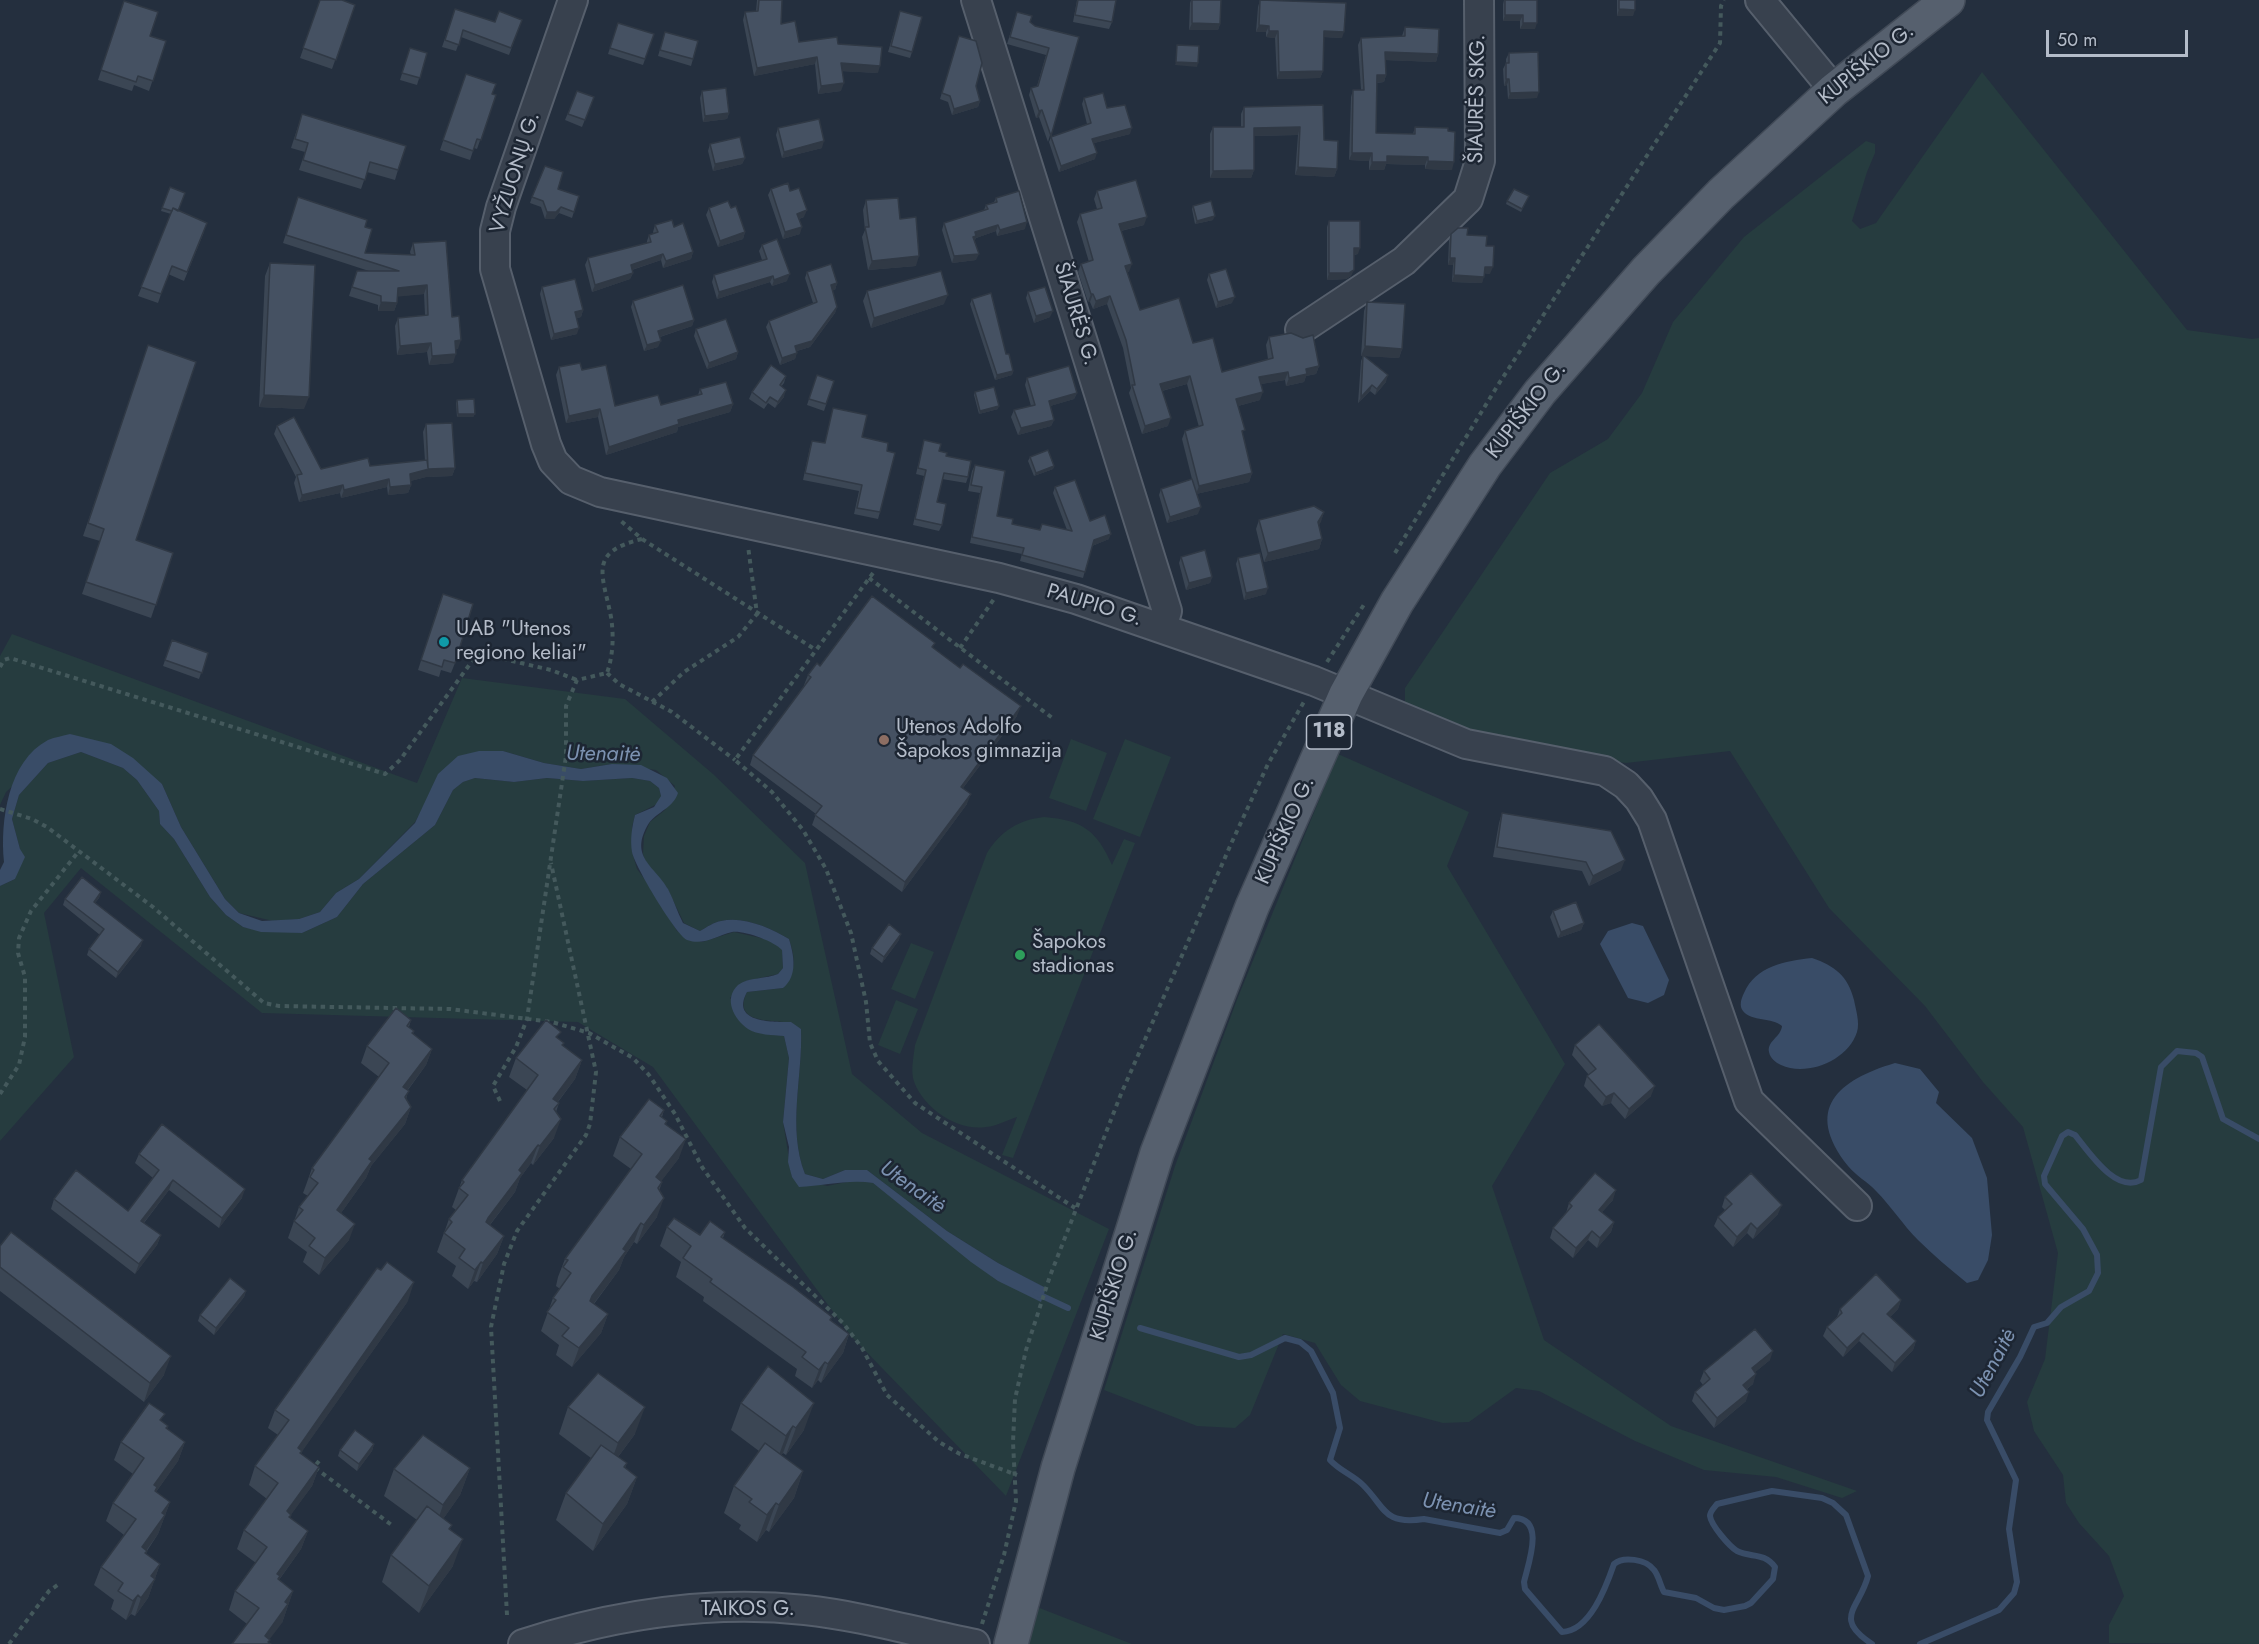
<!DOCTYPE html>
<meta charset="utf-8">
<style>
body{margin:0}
#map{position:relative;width:2259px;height:1644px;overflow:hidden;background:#242f3e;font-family:Jost,sans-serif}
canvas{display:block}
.scale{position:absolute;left:2046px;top:30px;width:142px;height:27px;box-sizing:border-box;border:3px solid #b4bcc9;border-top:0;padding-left:8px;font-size:18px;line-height:21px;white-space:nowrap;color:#b4bcc9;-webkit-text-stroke:4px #1d2633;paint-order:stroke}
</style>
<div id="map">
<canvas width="2259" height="1644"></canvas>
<div class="scale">50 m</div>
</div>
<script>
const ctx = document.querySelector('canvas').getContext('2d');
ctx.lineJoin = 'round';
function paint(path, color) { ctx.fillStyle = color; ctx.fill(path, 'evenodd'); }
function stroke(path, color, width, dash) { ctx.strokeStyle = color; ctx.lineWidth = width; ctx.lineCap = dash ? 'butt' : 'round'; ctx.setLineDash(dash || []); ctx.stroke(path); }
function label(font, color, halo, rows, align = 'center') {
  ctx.font = font + ' Jost,sans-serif'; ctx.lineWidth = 5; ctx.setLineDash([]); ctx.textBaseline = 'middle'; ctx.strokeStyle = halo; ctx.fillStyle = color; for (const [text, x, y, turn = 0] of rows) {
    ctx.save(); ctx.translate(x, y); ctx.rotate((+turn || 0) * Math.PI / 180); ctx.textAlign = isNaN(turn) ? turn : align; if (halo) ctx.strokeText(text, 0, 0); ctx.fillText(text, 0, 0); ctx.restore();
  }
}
paint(new Path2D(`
 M1982,72L2187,330L2252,339L2259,338V1644L2109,1643V1625L2124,1596L2109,1556L2079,1523L2066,1503L2063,1475L2034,1431L2027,1402L2045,1359L2058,1253L2023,1127L1983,1082L1925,1006L1829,908L1730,751L1626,763L1476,741L1405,702V688L1550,473L1608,439L1642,393L1673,322L1744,237L1866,141L1875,144V153L1867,172L1852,221L1860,229L1876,223Z
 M12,634L417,783L462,678L625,699L713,774L805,863L852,1074L922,1133L1109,1229L1006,1496L851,1336L653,1067L578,1022L262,1013L81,868L44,913L74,1057L0,1141V886L15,879L20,849L12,819L19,795L48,763L81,752L123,768L137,780L159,811L160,824L174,839L210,897L226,915L243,927L302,933L337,917L363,884L435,825L453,790L463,782L475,778L514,782L547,778L583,781L632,778L650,781L659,788L661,796L659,803L635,815L632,827V852L637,869L654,892L677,931L702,942L734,932L774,941L782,949L783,968L778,974L746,981L730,998L760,1033L784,1036L789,1058L783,1122L792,1177L827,1186L856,1180L873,1183L998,1281L1045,1288L998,1263L947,1231L867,1170H845L823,1179L805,1174C787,1127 803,1077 801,1029C796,1027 788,1022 783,1022C765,1020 733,1021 747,992L783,988C796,971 796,959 789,939C770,928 744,916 721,921C714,922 707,927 700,931L684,923L667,888L647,866L643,854L644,836L650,822L665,810L675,786L656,770L612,764L581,769L544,763L503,751L428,799L415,822L359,879L336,893L320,912L299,919L273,921L239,913L225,899L181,827L162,784L70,734L6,792L0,805V656Z
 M1071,739L1107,753L1086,811L1049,798Z
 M1125,739L1171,757L1140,837L1093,819Z
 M1338,754L1469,812L1447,866L1565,1064L1492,1186L1544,1340L1671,1426L1857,1491L1842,1498L1776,1477L1704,1470L1635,1441L1539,1391L1516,1388L1469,1422L1443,1423L1360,1401L1341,1385L1315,1343L1283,1334L1250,1415L1235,1428L1197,1426L1104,1390L1175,1166L1238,997Z
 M1044,817C1083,820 1097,831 1112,865L1124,839L1135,843L1013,1158L1002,1155L1017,1117C1007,1120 997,1126 986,1127C957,1132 920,1106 913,1078C911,1067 914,1055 915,1045L987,853C1001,831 1018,820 1044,817Z
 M911,943L934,952L915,999L891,989Z
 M896,1000L918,1009L900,1054L878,1045Z
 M1037,1607L1132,1644H1026Z`), '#263c3f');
paint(new Path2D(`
 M70,734L111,744L133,758L162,784L181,827L225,899L239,913L262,921L299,919L320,912L336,893L359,879L415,823L438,774L458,756L479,751H503L544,763L581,769L612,764L641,765L667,778L678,793C673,808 657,812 649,823C628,857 655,866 668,889C674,900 677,912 683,923L700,931C707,927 714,922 721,921C744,916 770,928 789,939C794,955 798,976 783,988L747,992C730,1023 773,1022 791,1022L801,1029C803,1077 787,1127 805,1174L823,1179L845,1170H867L947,1231L998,1263L1046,1288L1041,1302L998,1281L971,1262L873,1183C849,1179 824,1186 799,1187L792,1177L788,1162L789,1147L783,1122L789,1058L784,1036C773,1035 757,1035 748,1029C734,1019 723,999 738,985C748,977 767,979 778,974L783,968L782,950C774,941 743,930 732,932C716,936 704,946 687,940C676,935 634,865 632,852C630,839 632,827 635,815L654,807L661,796L659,788L650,781L632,778L583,781L547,778L514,782L475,778L463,782L453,790L435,825L363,884L337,917L302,933L261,932L243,927L226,915L210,897L174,839L160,824L159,811L137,780L123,768L81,752L48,763L19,795L12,819L20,849L25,857L15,879L0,886V870L4,862C0,821 8,761 48,740C55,737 63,736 70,734Z
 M1632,923L1643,926L1669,980L1664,995L1648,1003L1628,998L1600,944L1608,931Z
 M1812,958C1835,966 1848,976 1854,1000C1856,1010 1860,1023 1857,1032C1848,1061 1806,1077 1781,1065C1776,1063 1770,1058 1769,1052C1767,1041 1781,1037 1782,1026C1772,1017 1752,1022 1743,1011C1739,1006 1741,999 1744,993C1756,966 1785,961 1812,958Z
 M1895,1063L1920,1069L1939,1092L1936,1103L1972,1138L1987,1178L1992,1235L1988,1260L1978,1280L1967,1283C1950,1269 1933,1255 1918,1240C1903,1225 1891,1206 1876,1191C1868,1182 1856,1176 1848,1166C1803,1109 1838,1080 1895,1063Z`), '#394c67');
stroke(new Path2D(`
 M1036,1293L1068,1308
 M1140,1328L1239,1357L1251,1355L1285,1338L1300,1342L1311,1351L1333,1393L1340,1428L1330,1460C1340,1471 1353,1475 1363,1485C1386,1508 1383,1525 1424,1519L1500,1533L1507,1530L1514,1518C1546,1518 1528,1564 1524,1582L1525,1589L1562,1632C1590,1631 1606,1587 1614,1564C1623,1556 1646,1559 1654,1570C1659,1576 1660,1585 1664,1592L1696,1598L1714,1608L1724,1610L1745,1606L1751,1603L1773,1579L1775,1567C1764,1552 1751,1558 1737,1551C1729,1546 1711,1525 1710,1516C1710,1511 1715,1507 1717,1504L1772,1491L1822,1498L1833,1503L1846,1515L1868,1576C1860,1608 1832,1618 1872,1644
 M1920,1644L1999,1610L2014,1593L2017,1582L2009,1529L2016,1480L1987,1420L1988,1412L2020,1357L2034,1327L2047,1323L2061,1307L2089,1291L2098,1273L2097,1255L2083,1229L2045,1184L2044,1176L2062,1136L2068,1132L2075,1135C2089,1152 2116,1194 2141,1180L2161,1067L2177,1051L2196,1053L2202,1057L2223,1119L2259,1139`), '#394c67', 6);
const minor = new Path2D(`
 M573,0L501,207L495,231V269L546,444L553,461L571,480L600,492L999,578L1076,599L1314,681L1466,744L1605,771L1626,785L1639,799L1652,820L1749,1101L1857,1206
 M976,0L1167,611L1162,628
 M1760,0L1834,90
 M1300,330L1404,261L1468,199L1480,161L1479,0
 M523,1644C613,1615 710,1600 805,1610C862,1616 919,1633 975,1644`);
const major = new Path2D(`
 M1011,1644L1058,1468L1157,1153L1252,907L1346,694L1397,602L1485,465L1540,392L1646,271L1721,194L1834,90L1948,0`);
stroke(minor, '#565f6c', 32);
stroke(major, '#414a57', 36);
stroke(new Path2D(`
 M642,539L816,650
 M1395,553L1498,385L1720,43L1721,6L1724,0
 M873,573L735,760L772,792L803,830L826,869L851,933L866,1002L870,1043L878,1061L915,1103L1075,1208
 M869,578L1055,720
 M960,648L994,599
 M1327,662L1365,603
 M0,667L4,660L10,658L385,774L400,760L478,653L551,670L577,680
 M607,673L619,684L672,712L735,760
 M652,702L684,672L738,637L757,614L748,546
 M0,809L32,819L47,827L153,907L264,1003L279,1006L450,1009L552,1022L589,1033L633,1058L649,1075L675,1114L702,1167L745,1228L843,1323L862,1348L887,1395L939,1442L960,1454L1017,1475
 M0,1094L19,1065L25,1037V977L18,953L19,938L31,911L79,851
 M500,1101L493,1086L516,1047L527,1019L566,756V706L577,680L607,673C613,656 614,636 611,617C603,575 587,552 642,539L621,521
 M319,1461L314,1467L393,1526
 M507,1615L491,1327L504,1264L517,1231L586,1135L590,1124L596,1072L551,863
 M982,1624L1004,1555L1016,1501L1013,1442L1015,1399L1026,1350L1050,1276L1121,1094L1231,844L1268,764L1305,700
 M9,1644L49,1591L59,1584`), '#44595c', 4, [4.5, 4.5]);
stroke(minor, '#38414e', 28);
stroke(major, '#56606e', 33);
paint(new Path2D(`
 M320,0L355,5L332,69L300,58Z
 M757,0H782L781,24L799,42L838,44L878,73L842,71L841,91L818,94L815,64L754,76L743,20L745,12L756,11Z
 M1077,0H1116L1112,22L1109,29L1073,22Z
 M1191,0H1221L1220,24L1218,30H1189L1190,3Z
 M1260,0L1342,38L1324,37L1323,71L1320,78L1277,79L1275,38L1266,37V32H1256L1258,7Z
 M1504,0H1537L1535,29H1520V21H1503V4Z
 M1617,0H1635L1633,16H1617Z
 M124,1L150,36L166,41L149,91L134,85L132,91L98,80Z
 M455,9L495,22L522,20L509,55L461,37L456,51L442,47Z
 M900,11L912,52L910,58L888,52Z
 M1017,12L1035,26L1079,37L1048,142L1039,117L1036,118L1029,95L1031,88L1037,86L1046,55L1007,44Z
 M618,23L654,34L643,65L608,54Z
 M1405,27L1438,54L1436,62L1386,60V75L1384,82L1377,83L1376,133L1413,134L1415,127L1452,170L1425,169V165L1386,164L1384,170H1369V161L1349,160L1351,97L1353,90H1361L1358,45L1361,38L1402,36Z
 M665,32L693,59L691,66L658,56Z
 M957,42L976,86L980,101L978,107L952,115L948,102L940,99Z
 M410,48L427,53L417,85L400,80Z
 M1509,53L1537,98L1508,99L1507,85L1504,86L1503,69L1506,63V59Z
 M466,74L492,94L496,95L477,149L474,148L470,160L440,150Z
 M577,91L594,97L582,127L565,120Z
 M702,91L729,113L727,119L703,122L700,98Z
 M1084,98L1107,108L1130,134L1094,143L1095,159L1059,172L1049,142L1051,137L1087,124L1082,104Z
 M1323,105L1324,140L1337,169L1334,177L1295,175L1298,135L1254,136V170L1251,178H1210V134L1213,127H1241V114L1244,107Z
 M302,114L398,170L395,180L367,172L361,189L299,170L305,152L291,148Z
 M778,128L822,148L782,158L776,135Z
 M710,144L745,158L742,164L713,171L708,151Z
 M558,189L579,196L572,218L559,213L554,219H545L541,207L530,203L532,197Z
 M771,189L790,191L804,217L799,219L800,234L783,239L768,195Z
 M1097,191L1144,225L1121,231L1129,272H1127L1140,310L1193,343L1222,372L1268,359L1266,345L1269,337L1319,366L1316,374L1306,376L1304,382L1286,386L1285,380L1261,384L1260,400L1238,406L1243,436L1252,473L1249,482L1196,494L1198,514L1167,523L1159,495L1161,489L1194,487L1182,439L1185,431L1199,427L1187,384L1162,391L1168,426L1142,434L1129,393L1131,388L1123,348L1107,304L1093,309L1090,302H1088L1078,272L1081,264L1089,262L1077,222L1080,214L1097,209L1094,199Z
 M1529,196L1521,212L1506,204L1507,201Z
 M298,197L365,227V253L411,255L410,252L413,243L452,317L458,349H455L453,363L429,365L427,352L397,355L395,326L398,318L425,315L424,294L398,296L397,303L394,311H378V305L349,296L357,271H369L283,243Z
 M996,198L1025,229L997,236L996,231L976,238L974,241L976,260L952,263L942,230L944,223L984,210L986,205L994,202Z
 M866,200L900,219L916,266L868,270L862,237L865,230L863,210Z
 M1193,206L1213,220L1195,224L1192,209Z
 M162,208L178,211L204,232L184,281L168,274L158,303L138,296L171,214L161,211Z
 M709,208H731L745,232L743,239L718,247L706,215Z
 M1329,221L1358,254L1354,255L1351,276L1346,279L1327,280V227Z
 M655,225L674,227L693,252L691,259L663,268L661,260L632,270L633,273L630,279L592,292L585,265L588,258L647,243V241L649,235L654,234L653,232Z
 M1451,234L1467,235L1486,246L1490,274L1484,273L1482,283L1452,282L1453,265H1448L1449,240Z
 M762,245L787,281L772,286L770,282L717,299L712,282L714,275L762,260L759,251Z
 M270,263L304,409L259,407L265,276Z
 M807,272L837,283L835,290H832L837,307L835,313L810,347L797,351L795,359L780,365L766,327L769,321L813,303L805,278Z
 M1209,274L1232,303L1216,308L1207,280Z
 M542,287L583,310L581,317L577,318V334L551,340L540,294Z
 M867,291L944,304L871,328L863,301Z
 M1028,292L1050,317L1034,323L1026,298Z
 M972,299L1006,354L1013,371L1012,375L995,380L970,304Z
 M633,301L694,320L692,326L660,337L658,347L644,351L631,307Z
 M1367,302L1402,349L1399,358L1365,356L1386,382L1375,395L1370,391L1358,403L1361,361L1363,356H1361L1364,311Z
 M696,329L738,352L736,359L707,369L694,336Z
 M148,345L136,540L173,553L151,618L82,594L100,541L83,536Z
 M559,367L582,370L615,406L661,405L698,395L700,389L733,404L730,412L678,427L677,432L606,455L598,417L566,423L556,375Z
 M817,375L834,381L824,411L807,405Z
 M786,376L784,383L781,387L784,397L775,408L768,403L764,409L749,399L752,392Z
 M1027,378L1077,393L1074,399L1050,406L1054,420L1051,426L1018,435L1011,417L1014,410L1031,406L1025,385Z
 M975,392L998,409L979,414L974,395Z
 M457,400L475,414L473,417H457L456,403Z
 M833,408L862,437L887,451L880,512L878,519L854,514L859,491L803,480L810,447L812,441L825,443Z
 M426,424L455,468L452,476L426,477L410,481L411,485L408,493L388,495L387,487L341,498L340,493L299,502L294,483L296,477L274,434L277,426L321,469L370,466L425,461L423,432Z
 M924,440L946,456L968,477L966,483L942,479L937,502L942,525L939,531L913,525L924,476L916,474Z
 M1030,457L1054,466L1053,469L1034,476L1028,461Z
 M975,465L997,516L1012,524L1040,530L1042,524L1067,530L1053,493L1055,487L1109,539L1092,546L1083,578L1020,561L1022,554L970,543L980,493L968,491L972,471Z
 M1324,512L1319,525L1322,539L1319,549L1264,562L1256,529L1259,520Z
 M1181,557L1212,577L1210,583L1186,590L1179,563Z
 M1238,558L1266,594L1244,600L1236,564Z
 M439,604L455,663L451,673L441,670L439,677L418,670Z
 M172,640L208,653L199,679L163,666Z
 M933,648L1017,716L963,788L967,804L902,892L812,825L816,814L750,765L753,755L805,685H804L808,675L820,666Z
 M1502,813L1621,870L1589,886L1582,871L1493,857L1499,823Z
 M101,892L99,898L95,903L141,946L116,978L87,955L89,949L100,935L63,905L65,899Z
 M1553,911L1584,923L1581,930L1558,938L1550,917Z
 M899,940L882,963L870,954L872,948Z
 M411,1020L409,1027L414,1031L413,1034L432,1049L426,1065L408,1090L406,1100L411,1107L405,1124L371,1166L366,1178L341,1213L349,1240L319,1275L303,1262L307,1252L288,1238L299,1207L308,1196L303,1193L306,1185L312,1168L379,1077L361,1063L367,1046Z
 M558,1039L562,1046L582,1060L575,1079L558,1102L559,1103L556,1112L554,1138L533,1165L531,1163L520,1178L515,1192L490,1225L504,1236L497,1254L477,1282L474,1281L468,1289L452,1276L456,1266L437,1252L449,1219L456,1210L452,1207L455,1199L462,1180L527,1090L509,1077L516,1058Z
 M1575,1045L1651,1096L1625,1119L1611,1103L1602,1106L1584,1086L1587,1076L1589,1075L1572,1055Z
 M664,1110L662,1117L667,1121L666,1124L679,1158L661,1181L662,1182L659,1191L657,1217L637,1244L634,1242L624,1257L619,1270L594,1304L608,1314L601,1333L572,1367L556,1355L559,1345L541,1331L553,1298L560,1289L556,1286L558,1277L565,1259L631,1169L613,1156L620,1137Z
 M139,1154L242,1198L219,1228L169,1190L144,1223L161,1235L157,1245L135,1274L51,1209L54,1199L128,1211L153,1178L135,1163Z
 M1725,1197L1778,1214L1753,1239L1747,1233L1733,1247L1714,1226L1718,1217L1725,1210L1722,1207Z
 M1613,1200L1602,1212L1614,1222L1611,1232L1597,1248L1588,1240L1573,1258L1550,1238L1553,1228L1566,1213L1569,1203Z
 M667,1227L700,1235L725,1232L723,1238L849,1334L843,1353L821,1383L818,1380L812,1388L795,1376L797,1369L703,1301L704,1297L676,1277L681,1262L660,1246Z
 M0,1246L164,1375L144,1402L0,1291Z
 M246,1291L244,1297L214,1335L198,1321L200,1315Z
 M1901,1300L1898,1309L1890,1317L1916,1341L1913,1350L1892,1372L1859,1341L1843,1357L1823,1336L1827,1327L1837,1317L1840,1309Z
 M408,1301L302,1451L301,1454L319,1467L312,1486L291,1514L290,1518L308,1531L301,1549L279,1580L293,1591L282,1623L247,1624L229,1610L235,1591L256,1563L237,1549L244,1530L267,1499L249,1485L255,1466L278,1435L268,1428L275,1410Z
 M1770,1360L1755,1372L1753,1384L1747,1389L1746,1401L1714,1428L1692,1401L1695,1392L1703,1385L1700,1381L1704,1371Z
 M741,1403L804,1430L786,1455L783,1453L781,1455L803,1471L794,1498L769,1532L766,1530L757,1542L739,1529L741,1525L724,1513L734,1486L759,1451L731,1430Z
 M568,1407L635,1434L618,1457L627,1463L625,1468L637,1477L627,1504L593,1551L556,1520L566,1493L591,1458L559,1434Z
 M162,1421L168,1426L167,1429L185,1442L178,1461L156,1492L170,1502L158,1534L147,1551L146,1554L160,1564L148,1598L135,1616L131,1614L126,1620L111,1609L114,1600L94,1585L101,1567L124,1535L106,1521L113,1503L133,1474L114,1460L121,1442Z
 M374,1444L372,1451L357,1471L338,1456L340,1450Z
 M470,1468L460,1495L443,1519L451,1530L453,1566L419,1613L382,1582L391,1555L417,1520L384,1496L394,1469Z`), '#3b4654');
paint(new Path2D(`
 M1619,9L1635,10L1633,16H1617Z
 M1505,15H1523L1520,21H1503Z
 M1192,23L1220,24L1218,30H1189Z
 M1523,23H1537L1535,29H1520Z
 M1259,25L1269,26L1266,32H1256Z
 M1269,31H1278L1275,38L1266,37Z
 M1324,31L1344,32L1342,38L1322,37Z
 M1385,52L1438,54L1436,62L1382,60Z
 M817,57L815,64L754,76L757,68Z
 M1176,62L1198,63L1197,67L1175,65Z
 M841,63L880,66L878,73L838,71Z
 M1323,71L1320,78L1277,79L1279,72Z
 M1377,75H1386L1384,82L1374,83Z
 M1506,79H1509L1507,85L1504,86Z
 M844,83L841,91L818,94L821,86Z
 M1539,92L1537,98L1508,99L1510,93Z
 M980,101L978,107L952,115L954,109Z
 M1042,110L1039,117L1036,118L1039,111Z
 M729,113L727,119L703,122L705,116Z
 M1300,127L1298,135L1251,136L1254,128Z
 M1132,128L1130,134L1090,144L1092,139Z
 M824,141L822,148L782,158L784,152Z
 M1097,153L1095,159L1059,172L1061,166Z
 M1352,153H1372L1369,161L1349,160Z
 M1387,156L1428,157L1425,165L1386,164L1384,170H1369L1372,162Z
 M745,158L742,164L713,171L715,164Z
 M1428,161L1454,162L1452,170L1425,169Z
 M1298,167L1337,169L1334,177L1295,175Z
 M1254,170L1251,178H1210L1213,171Z
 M561,207L559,213L554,219H545L547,212Z
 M807,210L804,217L795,220L797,214Z
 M1215,216L1213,220L1195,224L1197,221Z
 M1147,217L1144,225L1116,232L1119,224Z
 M1027,222L1025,229L997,236L1000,230Z
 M998,225L996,231L976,238L974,243H971L975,232Z
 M802,227L800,234L783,239L785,232Z
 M745,232L743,239L718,247L720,241Z
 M1354,248H1360L1358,254L1351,255Z
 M693,252L691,259L663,268L666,261Z
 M663,254L661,260L628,271L631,265Z
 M979,254L976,260L952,263L954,256Z
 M919,256L916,266L868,270L872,261Z
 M1450,258H1455L1453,265H1448Z
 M1132,264L1129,272L1122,274L1125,266Z
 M1485,267H1493L1490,274L1482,273Z
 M1354,270L1351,276L1346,279L1327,280L1329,273Z
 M633,273L630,279L592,292L595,285Z
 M790,274L787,281L772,286L774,280Z
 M1454,275L1484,277L1482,283L1452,282Z
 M773,276L770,282L717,299L719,292Z
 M837,283L835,290L829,291L831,285Z
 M427,285L424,294L395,297L398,288Z
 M1091,294H1093L1090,302H1088Z
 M948,295L944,304L871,328L874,318Z
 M1110,296L1107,304L1093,309L1096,301Z
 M1235,297L1232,303L1216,308L1218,302Z
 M381,302L397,303L394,311H378Z
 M837,307L835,313L810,347L793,352L795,346Z
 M583,310L581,317L573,319L575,312Z
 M1053,311L1050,317L1034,323L1036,316Z
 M694,320L692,326L656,338L658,331Z
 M579,328L577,334L551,340L554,334Z
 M461,340L458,349L451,350L455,341Z
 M661,341L658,347L644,351L647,345Z
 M431,343L427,352L397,355L400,346Z
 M1365,346L1402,349L1399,358L1361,356Z
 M738,352L736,359L707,369L709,363Z
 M797,353L795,359L780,365L782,358Z
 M456,354L453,363L429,365L432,356Z
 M1319,366L1316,374L1306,376L1304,382L1286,386L1289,378L1306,369Z
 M1013,371L1012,375L995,380L997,375Z
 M1288,372L1285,380L1256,385L1259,377Z
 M1388,375L1386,382L1375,395L1377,389Z
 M1190,376L1187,384L1157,392L1160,384Z
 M1372,385L1370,391L1358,403L1361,397Z
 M786,390L784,397L775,408L778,402Z
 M1263,392L1260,400L1234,407L1236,399Z
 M1077,393L1074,399L1047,407L1049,401Z
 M264,395L309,397L304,409L259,407Z
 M733,404L730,412L678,427L677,432L606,455L609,447L678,420Z
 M999,406L998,409L979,414L980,411Z
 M600,409L598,417L566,423L569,416Z
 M458,414H475L473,417H457Z
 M1171,418L1168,426L1142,434L1145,426Z
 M1054,420L1051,426L1018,435L1021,428Z
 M1054,466L1053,469L1034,476L1036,473Z
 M455,468L452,476L426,477L407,482L410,474L429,469Z
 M1252,473L1249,482L1196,494L1199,486Z
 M389,479L387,487L341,498L344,490Z
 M343,485L340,493L299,502L302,495Z
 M411,485L408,493L388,495L390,487Z
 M1201,507L1198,514L1167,523L1170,517Z
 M1324,512L1321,522L1314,532L1318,522Z
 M1111,534L1109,539L1092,546L1094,540Z
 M1322,539L1319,549L1264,562L1268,553Z
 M1212,577L1210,583L1186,590L1189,583Z
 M1268,588L1266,594L1244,600L1246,593Z
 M1021,706L1017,716L957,796L961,787Z
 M971,794L967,804L902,892L905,882Z
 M1625,860L1621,870L1589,886L1593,876Z
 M101,892L99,898L91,908L94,902Z
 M1584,923L1581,930L1558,938L1561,932Z
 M901,934L899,940L882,963L884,957Z
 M143,940L141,946L116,978L118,972Z
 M432,1049L426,1065L397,1104L403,1087Z
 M582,1060L575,1079L546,1117L553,1099Z
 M1655,1086L1651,1096L1625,1119L1629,1109Z
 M1614,1093L1611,1103L1602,1106L1606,1097Z
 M411,1107L405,1124L371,1166L366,1178L331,1227L337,1210L369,1159Z
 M561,1119L554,1138L533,1165L540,1146Z
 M686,1139L679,1158L650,1196L656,1177Z
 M538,1145L531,1163L520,1178L515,1192L481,1236L488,1218L519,1170Z
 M173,1180L169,1190L138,1230L141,1221Z
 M245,1189L242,1198L219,1228L222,1218Z
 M1616,1190L1613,1200L1596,1219L1599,1210Z
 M664,1198L657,1217L637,1244L644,1225Z
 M1782,1205L1778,1214L1753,1239L1757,1229Z
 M1614,1222L1611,1232L1597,1248L1600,1238Z
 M641,1223L634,1242L624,1257L619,1270L585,1315L592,1296L623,1249Z
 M1751,1223L1747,1233L1733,1247L1737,1237Z
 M355,1224L349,1240L319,1275L325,1258Z
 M1592,1231L1588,1240L1573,1258L1576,1248Z
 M161,1235L157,1245L135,1274L139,1264Z
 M504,1236L497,1254L477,1282L483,1263Z
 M481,1262L474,1281L468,1289L475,1270Z
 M414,1282L408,1301L301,1453L302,1451L295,1470L298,1448Z
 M246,1291L244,1297L214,1335L216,1328Z
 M1901,1300L1898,1309L1884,1323L1887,1314Z
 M608,1314L601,1333L572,1367L579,1348Z
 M1863,1333L1859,1341L1843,1357L1847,1348Z
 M849,1334L843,1353L821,1383L828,1364Z
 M1916,1341L1913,1350L1892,1372L1895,1363Z
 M1773,1351L1770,1360L1748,1378L1752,1368Z
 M171,1356L164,1375L144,1402L150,1383Z
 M825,1362L818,1380L812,1388L819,1370Z
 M1756,1374L1753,1384L1740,1394L1743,1385Z
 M1749,1392L1746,1401L1714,1428L1717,1418Z
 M814,1403L804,1430L786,1455L796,1428Z
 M645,1407L635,1434L608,1470L618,1443Z
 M793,1426L783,1453L776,1463L786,1436Z
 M185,1442L178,1461L156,1492L150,1506L154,1485Z
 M374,1444L372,1451L357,1471L359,1464Z
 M319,1467L312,1486L280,1530L287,1511Z
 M470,1468L460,1495L434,1532L443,1505Z
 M803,1471L794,1498L769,1532L779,1505Z
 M637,1477L627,1504L593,1551L603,1524Z
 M170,1502L158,1534L135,1566L142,1547L162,1513Z
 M776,1503L766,1530L757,1542L767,1515Z
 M308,1531L301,1549L278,1581L277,1574Z
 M463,1539L453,1566L419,1613L429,1586Z
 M160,1564L148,1598L135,1616L141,1598L151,1576Z
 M293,1591L282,1623L266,1644L265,1636L285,1602Z
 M138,1595L131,1614L126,1620L133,1601Z`), '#303945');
const building = new Path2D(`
 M320,0H342L355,5L336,60L303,48Z
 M759,0H782L781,24L795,21L799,42L837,37L838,44L882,47L880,66L841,63L844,83L821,86L817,57L757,68L745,12L758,11Z
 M1078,0H1116L1112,22L1075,15Z
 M1192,0H1221L1220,24L1192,23Z
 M1260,0L1346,3L1344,32L1324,31L1323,71L1279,72L1278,31H1269V26L1259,25Z
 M1505,0H1537V23H1523V15H1505Z
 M1619,0H1635V10L1619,9Z
 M124,1L158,12L150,36L166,41L153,81L138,76L136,82L101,70Z
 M455,9L495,22L499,11L522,20L511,48L463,30L459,45L445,40Z
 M900,11L922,17L912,52L891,46Z
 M1017,12L1032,16L1030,22L1035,26L1079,37L1051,136L1042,110L1039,111L1031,88L1038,86L1049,48L1010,37Z
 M618,23L654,34L645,59L610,48Z
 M1405,27L1439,29L1438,54L1385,52L1386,75H1377L1376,133L1415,134V127L1448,128V131L1455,132L1454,162L1428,161V157L1387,156V162H1372V153H1352L1353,90H1364L1361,38L1405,36Z
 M665,32L698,41L693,59L660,50Z
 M959,36L976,41L982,63L976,86L980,101L954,109L950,96L942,93Z
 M1177,45L1199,46L1198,63L1176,62Z
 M410,48L427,53L420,78L402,73Z
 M1538,52L1539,92L1510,93L1509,79H1506V63H1509V53Z
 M466,74L496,84L492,94L496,95L481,140L477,139L473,151L443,140Z
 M726,88L729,113L705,116L702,91Z
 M577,91L594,97L585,120L568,114Z
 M1103,93L1107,108L1125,105L1132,128L1092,139L1097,153L1061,166L1051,137L1091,123L1084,98Z
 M1323,105L1324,140L1338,141L1337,169L1298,167L1300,127L1254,128V170L1213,171V127H1244V107Z
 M302,114L406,146L398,170L370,162L365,180L303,160L308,143L295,139Z
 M819,119L824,141L784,152L778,128Z
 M740,137L745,158L715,164L710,144Z
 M545,166L563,172L558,189L579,196L574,212L561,207L556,212H547L543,201L532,197Z
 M1136,180L1147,217L1119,224L1132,264L1125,266L1140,310L1179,298L1193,343L1213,338L1222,372L1273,358L1269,337L1291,333L1303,338L1313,335L1319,366L1306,369L1307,374L1289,378L1288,372L1259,377L1263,392L1236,399L1245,430L1242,431L1252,473L1199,486L1185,431L1203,425L1190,376L1160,384L1171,418L1145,426L1132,385H1135L1126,340L1110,296L1096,301L1093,294H1091L1081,264L1093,260L1080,214L1102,208L1097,191Z
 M788,183L790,191L799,188L807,210L797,214L802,227L785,232L771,189Z
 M170,187L185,193L178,211L173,208L172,211L162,208Z
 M1514,189L1529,196L1522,209L1507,201Z
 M1019,191L1027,222L1000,230L998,225L975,232L976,236L973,237L979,254L954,256L944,223L988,209L986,205L997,202L996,198Z
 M298,197L367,220L365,227L372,229L365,253L415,255L413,243L446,241L452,317L459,316L461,340L455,341L456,354L432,356L431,343L400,346L398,318L428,315L427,285L398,288L397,303L381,302V296L352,287L357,271H399L286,235Z
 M898,198L900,219L916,217L919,256L872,261L865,227H869L866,200Z
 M728,201L731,208L736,206L745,232L720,241L709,208Z
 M1211,201L1215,216L1197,221L1193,206Z
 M173,208L207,223L187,272L172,266L161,294L141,287Z
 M672,220L674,227L683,223L693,252L666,261L663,254L631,265L633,273L595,285L588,258L651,242L649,235L658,232L655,225Z
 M1329,221H1360V248H1354V270L1349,273H1329Z
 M1458,228H1468L1467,235L1487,236L1486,246H1494L1493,267H1485L1484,277L1454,275L1455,258H1450L1451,234Z
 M777,239L790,274L774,280L773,276L719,292L714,275L767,259L762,245Z
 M270,263L315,265L309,397L264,395Z
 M831,264L837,283L831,285L837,307L812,341L795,346L797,353L782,358L769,321L817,302L807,272Z
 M1226,269L1235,297L1218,302L1209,274Z
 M941,271L948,295L874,318L867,291Z
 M575,279L583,310L575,312L579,328L554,334L542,287Z
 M683,285L694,320L658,331L661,341L647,345L633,301Z
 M1045,287L1053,311L1036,316L1028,292Z
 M991,293L1006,354H1009L1013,371L997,375L972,299Z
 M1367,302L1405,304L1402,349L1365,346Z
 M726,319L738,352L709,363L696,329Z
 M148,345L196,362L136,540L173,553L156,605L86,582L104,529L88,523Z
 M1363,355L1388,375L1377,389L1372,385L1361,397Z
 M580,363L582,370L606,365L615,406L658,395L661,405L702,394L700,389L726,382L733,404L678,420L679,424L609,447L600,409L569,416L559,367Z
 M771,365L786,376L780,385L786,390L778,402L770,397L766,403L752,392Z
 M1069,366L1077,393L1049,401L1054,420L1021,428L1014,410L1035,405L1027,378Z
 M817,375L834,381L826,404L809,399Z
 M994,387L999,406L980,411L975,392Z
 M474,399L475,414H458L457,400Z
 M833,408L867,415L862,437L888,443L887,451L895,453L880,512L857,508L862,485L805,473L812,441L825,443Z
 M294,417L321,469L368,458L370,466L427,460L428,468L426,424L452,423L455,468L429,469L410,474L411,485L390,487L389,479L344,490L343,485L302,495L297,475L302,474L277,426Z
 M924,440L941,444L939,451L947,453L946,456L971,461L968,477L944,473L937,502L946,504L942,525L915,519L926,470L918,468Z
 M1048,450L1054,466L1036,473L1030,457Z
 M975,465L1005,471L997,516L1013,519L1012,524L1040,530L1042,524L1072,531L1055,487L1075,480L1090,521L1105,515L1111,534L1094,540L1085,572L1022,555L1024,548L972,537L982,487L971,485Z
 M1192,479L1201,507L1170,517L1161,489Z
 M1314,506L1324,512L1318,522L1322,539L1268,553L1259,520Z
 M1205,550L1212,577L1189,583L1181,557Z
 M1260,553L1268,588L1246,593L1238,558Z
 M443,594L473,604L455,663L444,660L442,667L421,660Z
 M872,596L935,643L932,647L960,668L963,664L1021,706L961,787L971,794L905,882L815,815L822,806L753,755L811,677L808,675L817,663L820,666Z
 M172,640L208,653L202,673L165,660Z
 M1502,813L1611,831L1625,860L1593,876L1586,862L1497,847Z
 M82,877L101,892L94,902L143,940L118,972L89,949L104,929L65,899Z
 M1576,902L1584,923L1561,932L1553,911Z
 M889,924L901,934L884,957L872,948Z
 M396,1008L411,1020L407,1026L414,1031L412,1033L432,1049L403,1087L409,1091L405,1097L411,1107L369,1159L372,1161L337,1210L355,1224L325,1258L309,1246L315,1238L294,1221L303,1210L299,1207L318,1183L310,1177L314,1170L312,1168L389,1063L367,1046Z
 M546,1020L561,1032L556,1037L564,1043L562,1045L582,1060L553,1099L559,1103L554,1109L561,1119L540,1146L538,1145L519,1170L522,1173L488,1218L486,1222L504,1236L483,1263L481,1262L475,1270L459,1258L465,1249L444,1233L452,1222L449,1219L468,1195L459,1188L464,1182L462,1180L538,1075L516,1058Z
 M1599,1024L1655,1086L1629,1109L1614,1093L1606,1097L1587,1076L1596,1069L1575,1045Z
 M649,1099L664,1110L660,1116L667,1121L665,1124L686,1139L656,1177L662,1182L658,1188L664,1198L644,1225L641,1223L623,1249L626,1251L592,1296L590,1301L608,1314L579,1348L562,1336L569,1328L547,1312L556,1300L553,1298L571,1273L563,1267L568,1260L565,1259L642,1154L620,1137Z
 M162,1124L245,1189L222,1218L173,1180L141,1221L161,1235L139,1264L54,1199L76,1170L128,1211L159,1170L139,1154Z
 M1595,1173L1616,1190L1599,1210L1614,1222L1600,1238L1592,1231L1576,1248L1553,1228L1572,1206L1569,1203Z
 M1751,1173L1782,1205L1757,1229L1751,1223L1737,1237L1718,1217L1732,1204L1725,1197Z
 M674,1218L700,1235L710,1221L725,1232L721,1237L793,1287L832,1317L830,1320L849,1334L828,1364L825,1362L819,1370L802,1357L806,1352L710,1282L712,1279L683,1258L691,1246L667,1227Z
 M11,1232L171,1356L150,1383L0,1267V1246Z
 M387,1262L414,1282L298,1448L302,1451L300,1453L319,1467L287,1511L291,1515L289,1517L308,1531L277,1574L280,1576L278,1579L293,1591L285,1602L288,1604L265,1636L270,1640L268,1642L271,1644H232L259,1608L235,1591L267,1547L244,1530L278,1483L255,1466L289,1420L275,1410L377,1268L381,1270Z
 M1876,1274L1901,1300L1887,1314L1916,1341L1895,1363L1863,1333L1847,1348L1827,1327L1842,1313L1840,1309Z
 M230,1278L246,1291L216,1328L200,1315Z
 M1755,1329L1773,1351L1752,1368L1756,1374L1743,1385L1749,1392L1717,1418L1695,1392L1710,1379L1704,1371Z
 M768,1366L814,1403L796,1428L793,1426L786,1436L741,1403Z
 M598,1373L645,1407L618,1443L568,1407Z
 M149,1403L165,1414L160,1420L168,1426L166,1428L185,1442L154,1485L157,1487L155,1491L170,1502L162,1513L165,1515L142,1547L147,1551L145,1553L160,1564L151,1576L155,1579L141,1598L138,1595L133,1601L118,1591L123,1583L101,1567L136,1519L113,1503L144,1458L121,1442Z
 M355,1430L374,1444L359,1464L340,1450Z
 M423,1435L470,1468L443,1505L394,1469Z
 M765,1443L803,1471L779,1505L776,1503L767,1515L749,1502L752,1499L734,1486Z
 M601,1445L627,1463L624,1467L637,1477L603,1524L566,1493Z
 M427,1506L452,1525L449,1529L463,1539L429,1586L391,1555Z`);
paint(building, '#455162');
stroke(building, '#303945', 1.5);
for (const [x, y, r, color] of [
 [444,642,6,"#0f9aa8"],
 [884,740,6,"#8d6e63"],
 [1020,955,6,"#2e9e5b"]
]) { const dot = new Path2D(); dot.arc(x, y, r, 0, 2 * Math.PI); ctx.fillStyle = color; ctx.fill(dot); stroke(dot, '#1d2633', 2); }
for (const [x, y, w] of [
 [1329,732,45]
]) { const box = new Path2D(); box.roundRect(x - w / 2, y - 17, w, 34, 4.5); ctx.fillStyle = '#1d2633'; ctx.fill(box); stroke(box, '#b4bcc9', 1.5); }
label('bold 20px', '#b4bcc9', null, [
 ["118",1329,732]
]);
label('21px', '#b4bcc9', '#1d2633', [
 ["KUPIŠKIO G.",1867,65,-39],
 ["ŠIAURĖS SKG.",1478,99,-89],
 ["VYŽUONŲ G.",516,173,-73],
 ["ŠIAURĖS G.",1075,314,73],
 ["KUPIŠKIO G.",1527,411,-52],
 ["PAUPIO G.",1094,606,17],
 ["KUPIŠKIO G.",1286,831,-66],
 ["KUPIŠKIO G.",1115,1285,-73],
 ["TAIKOS G.",748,1610]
]);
label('21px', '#b4bcc9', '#1d2633', [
 ["UAB \"Utenos",456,630],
 ["regiono keliai\"",456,654],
 ["Utenos Adolfo",896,728],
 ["Šapokos gimnazija",896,752],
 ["Šapokos",1032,943],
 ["stadionas",1032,967]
], 'left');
label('italic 22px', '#7c92b1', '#1d2633', [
 ["Utenaitė",603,755,1],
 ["Utenaitė",912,1188,35],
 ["Utenaitė",1994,1364,-62],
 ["Utenaitė",1459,1507,9]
]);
</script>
